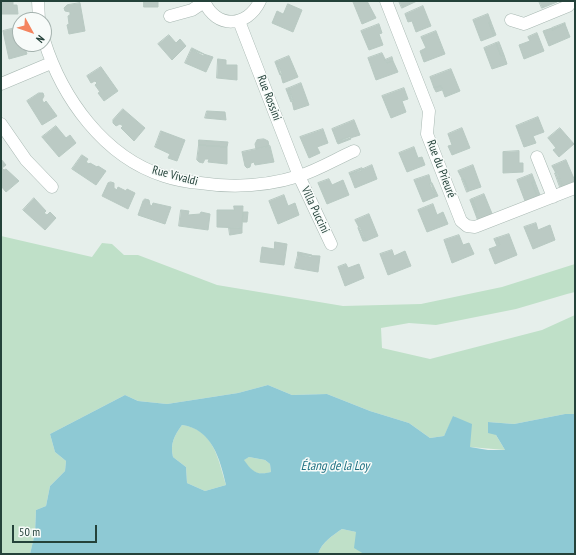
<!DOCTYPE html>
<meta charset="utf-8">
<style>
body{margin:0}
#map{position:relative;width:576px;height:555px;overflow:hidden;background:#e6efeb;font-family:"PT Sans Narrow",sans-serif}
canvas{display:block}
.frame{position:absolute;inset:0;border:2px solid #24423a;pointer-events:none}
.north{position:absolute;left:12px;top:12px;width:40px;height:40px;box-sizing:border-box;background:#f7fbf9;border:1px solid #a3b1ad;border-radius:50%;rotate:130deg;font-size:11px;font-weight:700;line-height:16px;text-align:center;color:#24423a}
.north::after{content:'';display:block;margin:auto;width:14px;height:18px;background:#f4845f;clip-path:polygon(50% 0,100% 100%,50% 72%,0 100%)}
.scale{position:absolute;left:12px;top:525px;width:85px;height:18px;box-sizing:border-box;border:2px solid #24423a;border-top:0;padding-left:5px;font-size:12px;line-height:14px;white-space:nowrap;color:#24423a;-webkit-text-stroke:3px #f7fbf9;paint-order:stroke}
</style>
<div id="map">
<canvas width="576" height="555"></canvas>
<div class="frame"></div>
<div class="north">N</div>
<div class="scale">50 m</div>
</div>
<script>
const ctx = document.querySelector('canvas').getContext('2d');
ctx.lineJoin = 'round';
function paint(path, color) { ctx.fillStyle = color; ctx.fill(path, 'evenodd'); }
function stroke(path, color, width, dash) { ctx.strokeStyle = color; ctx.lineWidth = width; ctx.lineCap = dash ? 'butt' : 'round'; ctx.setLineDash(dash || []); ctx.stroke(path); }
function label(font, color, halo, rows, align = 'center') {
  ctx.font = font + ' "PT Sans Narrow",sans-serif'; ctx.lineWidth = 3; ctx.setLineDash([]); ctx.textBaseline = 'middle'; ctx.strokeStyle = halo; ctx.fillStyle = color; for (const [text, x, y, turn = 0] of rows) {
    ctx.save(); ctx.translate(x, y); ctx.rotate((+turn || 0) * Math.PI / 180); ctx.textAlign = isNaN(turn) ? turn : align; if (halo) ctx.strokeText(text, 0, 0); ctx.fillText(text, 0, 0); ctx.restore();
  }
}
paint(new Path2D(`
 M1,236L92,257L102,243L112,244L124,255H138L217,285L343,306L421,304L502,287L575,264V292L567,294L516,309L436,325L409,323L381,328L382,348L430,359L542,330L575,315V414H565L514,424L488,422L505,450L470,447L454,416L444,436L430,438L409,423L370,411L327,394L292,395L268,385L238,393L167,404L138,401L125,395L50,434L55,452L66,461L65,471L50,486L46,506L36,510L35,533L30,554H1Z
 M182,425C214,429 218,459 226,485L205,491L187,483L186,467L173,457C170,444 174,436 182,425Z
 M249,457L265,460L270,464L271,472C255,476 253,472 243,460Z
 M342,529L356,532L364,554H318C322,542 332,536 342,529Z`), '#bfe0c8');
paint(new Path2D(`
 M268,385L292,395L327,394L370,411L409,423L430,438L444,436L453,416L472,424L470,447L488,450H505L496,435L488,433V422L514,424L565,414H575V554H364L354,548L356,532L342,529C332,536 322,542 318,554H30L35,533L36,510L46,506L50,486L65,471L66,461L55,452L50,434L125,395L138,401L167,404L238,393ZM182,425C212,429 220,459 226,485L205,491L187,483L186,467L173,457C170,444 174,436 182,425ZM249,457L265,460L270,464L271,472C256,476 252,471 244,460Z`), '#8ec9d4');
const building = new Path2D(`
 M1,1H13V5H17L18,14H1Z
 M144,1H158V7H144Z
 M356,1H367L376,18L362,24L353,2Z
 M399,1H417L402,8Z
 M539,1H556L557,2L542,8Z
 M80,3L85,31L69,34L67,25L69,24L68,16L70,15V12L65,11L64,8L67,5Z
 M288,4L302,10L293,32L272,23L277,11L283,14Z
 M423,6L431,26L416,32L412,21L408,22L405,14Z
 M488,14L491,22L489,23L494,36L481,41L473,20Z
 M491,22L496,35L494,36L489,23Z
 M565,23V24L552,30V28Z
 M379,24L382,33L379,34L383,45L369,50L361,31Z
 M565,24L570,37L549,46L543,31L552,28V30Z
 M19,27L20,35L17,36L18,39L20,38V44L24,46L27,54L9,59L3,31Z
 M436,31L445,54L424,62L420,51L426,48L421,37Z
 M537,33L544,51L524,59L519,45L530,41L528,37Z
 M169,35L176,43L180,39L186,46L172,60L158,44Z
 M499,42L504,55L501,56L496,43Z
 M496,43L501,56L504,55L507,64L492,69L484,48Z
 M192,48L204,54V56L191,50Z
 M191,50L213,57L206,72L185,63Z
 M382,53L387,63L393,61L398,72L376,80L368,58Z
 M289,56L298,77L283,83L277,61Z
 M392,57L393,61L387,63L385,60Z
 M218,59L226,60V65H237V80L217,78Z
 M277,61L282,74L280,75L275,62Z
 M101,67L118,91L104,101L98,93L100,92L95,85L97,83L95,81L91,83L87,76Z
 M451,69L460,91L445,97L441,86L434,88L430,77Z
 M301,83L309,105L294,110L289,88Z
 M441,86L442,90L436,92L434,88Z
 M289,88L293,101L291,102L286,89Z
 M404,88L408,99L402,101L406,112L391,118L382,96Z
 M39,93H43L44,96L42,100L44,103L46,101L57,116L42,125L27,101Z
 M123,109L145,128L134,141L121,128L123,126L120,124L116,126L113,123V120Z
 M207,111L225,112L226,120L205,118Z
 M538,117L544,132L533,136L536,143L524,147L516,126Z
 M354,120L360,135L337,142L332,129Z
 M56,126L66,138L70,135L76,143L59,157L42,137Z
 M462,128L470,148L452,155L448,146L452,145L448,134Z
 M560,128L574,144L559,157L553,150L556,148L548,138Z
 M323,129L328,143L317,147L320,153L309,158L300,137Z
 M161,131L185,140L177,161L168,158L170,154L155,147Z
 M350,137L351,139L338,144L337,142Z
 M264,139L268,141L269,146L256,149L255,144L257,140Z
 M199,140L228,142L227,147L199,145Z
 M199,145L227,147V164L208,162L209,159H205L203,163L199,162L197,160Z
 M270,146L274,162L255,165L254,162L251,163L250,167L247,168L245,166L242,152Z
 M414,147L418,158L422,157L425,165L407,172L399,153Z
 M519,151V163H523V172L503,173V152Z
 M82,155L88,159L86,162L89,164L90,163L97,167L98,166L106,171L96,185L72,169Z
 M1,159L6,165L2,168L4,170L6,169L19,181L6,192L1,186Z
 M566,160L575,181L563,186L552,166Z
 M372,165L377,179L355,188L350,175Z
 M473,165L481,187L469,191L464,179H462L458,171Z
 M362,168L363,170L350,175L349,173Z
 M555,173H557L563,186L560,187Z
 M532,174L535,182L532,183L537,196L525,201L517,180Z
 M429,175L435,197L423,202L414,180Z
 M329,179L332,185L343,180L349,195L327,204L318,183Z
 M462,179H464L469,191L467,192Z
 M111,182L114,183V188L117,190L118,187L126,191L127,189L135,193L128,209L102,196L108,183Z
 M535,182L540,195L537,196L532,183Z
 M432,183L438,196L435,197L430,184Z
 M484,194L493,216L478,221L475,213L477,212L472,199Z
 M284,195L288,206L295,203L299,215L278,224L269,201Z
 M34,198L46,211L44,213L47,215L50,212L56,218L45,230L23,210Z
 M145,199L149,200L150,205L152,206L153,203L171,207L165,224L138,215L143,201Z
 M472,199L477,212L475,213L470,200Z
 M433,204L437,215L443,212L448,224L427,232L418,210Z
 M234,206H243L242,228L217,227V210H234Z
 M181,210L189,211L188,215L200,214L201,212L210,214L208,230L179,226Z
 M243,212H248L247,222H243Z
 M369,214L378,236L366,241L355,220Z
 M536,223L538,230L550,225L555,240L533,249L524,227Z
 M360,227L366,241H363L358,228Z
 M229,228H242V233L230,235Z
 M509,234L517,255L495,264L489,249L500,245L497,238Z
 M459,235L463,245L469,243L474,254L452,263L444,240Z
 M497,238L500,245L497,246L494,239Z
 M275,242L287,244L284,265L260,262L262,247L274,249Z
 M392,250L394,256L405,251L411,266L388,275L380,254Z
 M298,252L312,255L311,257L298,255Z
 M298,255L320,256L318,272L295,268Z
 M346,264L348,268L359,264L364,278L345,286L338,267Z`);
paint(building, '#bbcac4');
stroke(building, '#b8c9c2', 1);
const minor = new Path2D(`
 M38,1L39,20
 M204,1C216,29 247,28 260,1
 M386,1L429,111L427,134L461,221L467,226L475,227L575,188
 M170,16L192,10L204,2
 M511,20L524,24L568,6L572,1
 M239,21L299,176L331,244
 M44,40C62,98 104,157 164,176C176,180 188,182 200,183C233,188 267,186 299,176C318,170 336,159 354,151
 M1,84L51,63
 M1,124L26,160L52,187
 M537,157L553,197`);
stroke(minor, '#a8b8b2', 13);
stroke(minor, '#fff', 12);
label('12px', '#24423a', '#f7fbf9', [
 ["Rue Rossini",269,98,69],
 ["Rue du Prieuré",441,169,69],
 ["Rue Vivaldi",175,176,15],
 ["Villa Puccini",315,210,65]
]);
label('italic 13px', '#1c6f80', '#f7fbf9', [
 ["Étang de la Loy",335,466]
]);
</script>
